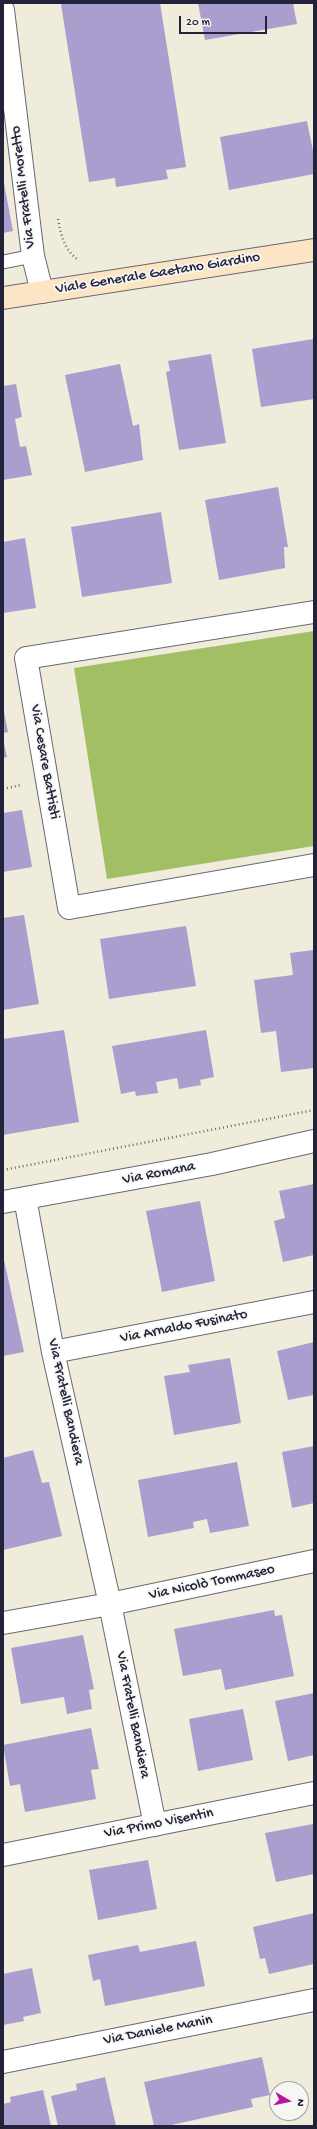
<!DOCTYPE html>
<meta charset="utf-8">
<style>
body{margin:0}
#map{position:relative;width:317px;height:2129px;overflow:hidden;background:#f0ecdb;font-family:"Gochi Hand",sans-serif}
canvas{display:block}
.frame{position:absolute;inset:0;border:4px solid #22223b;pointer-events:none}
.north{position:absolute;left:269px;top:2081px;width:40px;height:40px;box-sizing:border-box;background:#f6f6f2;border:1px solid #a1a1a9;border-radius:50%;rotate:99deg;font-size:11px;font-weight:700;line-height:16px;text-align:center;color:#22223b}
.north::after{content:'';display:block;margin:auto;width:14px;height:18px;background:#b5179e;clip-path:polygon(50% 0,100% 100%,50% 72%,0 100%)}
.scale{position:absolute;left:179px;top:16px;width:88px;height:18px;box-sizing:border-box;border:2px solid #22223b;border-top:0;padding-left:5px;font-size:12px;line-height:14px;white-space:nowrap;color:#22223b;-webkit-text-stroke:3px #f6f6f2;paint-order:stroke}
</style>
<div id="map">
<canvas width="317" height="2129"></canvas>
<div class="frame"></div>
<div class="north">N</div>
<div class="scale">20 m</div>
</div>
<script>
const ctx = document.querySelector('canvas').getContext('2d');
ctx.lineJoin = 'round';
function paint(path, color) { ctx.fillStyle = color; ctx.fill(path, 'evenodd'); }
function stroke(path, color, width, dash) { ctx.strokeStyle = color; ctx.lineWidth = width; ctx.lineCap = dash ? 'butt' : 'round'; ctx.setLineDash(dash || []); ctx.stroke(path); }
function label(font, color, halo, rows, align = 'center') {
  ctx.font = font + ' "Gochi Hand",sans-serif'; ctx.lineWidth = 3.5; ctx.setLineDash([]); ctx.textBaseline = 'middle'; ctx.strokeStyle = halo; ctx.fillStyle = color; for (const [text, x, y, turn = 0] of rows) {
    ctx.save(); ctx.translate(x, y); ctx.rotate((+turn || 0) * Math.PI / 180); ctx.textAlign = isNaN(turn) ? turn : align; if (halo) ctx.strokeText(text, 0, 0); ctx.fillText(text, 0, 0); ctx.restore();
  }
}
paint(new Path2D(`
 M314,631V846L107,879L74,668Z`), '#a3bf66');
paint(new Path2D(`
 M71,3H160L186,167L166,170L168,179L116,187L115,178L89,182L61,4Z
 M198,3H293L297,24L205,40Z
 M307,121L314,156V174L229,190L220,137Z
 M3,178L13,231L3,233Z
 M313,339L314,399L261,407L252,349Z
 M211,354L226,443L179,450L166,372L170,371L168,361Z
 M120,364L133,426L139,424L143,460L85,472L65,375Z
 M16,384L22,417L15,419L20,447L26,446L32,475L3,480V386Z
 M278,487L288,547H284L285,568L219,580L205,500Z
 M161,512L172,583L82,597L71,527Z
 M25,538L36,608L3,613V542Z
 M3,707L8,732L3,733Z
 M3,739L7,757L3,758Z
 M22,810L32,867L3,872V813Z
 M24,915L39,1004L3,1010V918Z
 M186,926L196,986L109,999L100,939Z
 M314,950V1068L281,1072L276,1031L261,1033L254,980L293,975L290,953Z
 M64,1030L79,1122L3,1135V1039Z
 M206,1030L214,1077L200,1080L201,1085L179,1089L177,1078L156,1082L158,1093L136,1096L135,1091L121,1094L112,1046Z
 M314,1184V1255L283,1262L274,1221L285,1218L279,1191Z
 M200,1201L215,1281L162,1292L146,1211Z
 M3,1255L24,1352L3,1356Z
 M314,1342V1395L288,1400L277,1351Z
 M230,1358L241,1423L174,1435L164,1376L190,1372L188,1365Z
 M314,1446V1503L292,1508L282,1452Z
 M33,1450L42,1483L49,1482L62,1536L3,1550V1458Z
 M237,1462L249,1526L210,1533L207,1519L193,1522L194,1528L148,1537L138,1480Z
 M274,1610L275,1616L282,1615L294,1676L225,1690L221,1669L183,1676L174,1629Z
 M83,1635L94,1689L89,1690L92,1709L67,1714L64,1697L21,1704L11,1648Z
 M314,1693V1755L288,1761L275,1701Z
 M243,1709L253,1760L198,1771L189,1719Z
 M91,1728L99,1769L91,1770L96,1799L25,1812L20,1784L10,1786L3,1745Z
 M313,1824L314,1874L276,1882L265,1833Z
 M148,1860L157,1909L98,1920L89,1870Z
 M314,1913V1964L269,1974L265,1958L260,1959L253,1927Z
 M196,1941L205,1986L105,2006L100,1979L93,1981L88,1955L138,1945L140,1952Z
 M32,1968L41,2013L23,2017L24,2021L3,2025V1974Z
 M262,2057L270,2095L251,2099L253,2107L167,2126H154L144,2082Z
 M105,2077L116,2126H58L51,2096L77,2090L76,2084Z
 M43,2090L51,2126H3V2104L11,2102L10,2097Z`), '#aa9ece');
const lane = new Path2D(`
 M3,262L33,256`);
const street = new Path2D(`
 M3,10L33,256L42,292
 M314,612L26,658L69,908L314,865
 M25,1198L53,1352L110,1604L155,1825
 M3,1202L212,1164L314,1141
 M53,1352L314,1302
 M3,1623L110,1604L314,1561
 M3,1855L314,1793
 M3,2062L314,2000`);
const secondary = new Path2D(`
 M3,298L314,250`);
stroke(lane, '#6a6973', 15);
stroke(street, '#6a6973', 24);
stroke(secondary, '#6a6973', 24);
stroke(new Path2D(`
 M58,219C61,235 64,249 77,259
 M3,789L21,785
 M3,1170L314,1110`), '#6a6973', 2.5, [1, 3]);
stroke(lane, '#fff', 13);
stroke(street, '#fff', 22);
stroke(secondary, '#fce5c4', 22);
label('15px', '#22223b', '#f6f6f2', [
 ["Via Fratelli Moretto",24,187,-97],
 ["Viale Generale Gaetano Giardino",158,274,-9],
 ["Via Cesare Battisti",44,762,80],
 ["Via Romana",159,1174,-11],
 ["Via Arnaldo Fusinato",184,1327,-11],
 ["Via Fratelli Bandiera",65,1402,78],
 ["Via Nicolò Tommaseo",212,1583,-12],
 ["Via Fratelli Bandiera",132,1715,79],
 ["Via Primo Visentin",159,1824,-11],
 ["Via Daniele Manin",158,2031,-11]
]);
</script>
